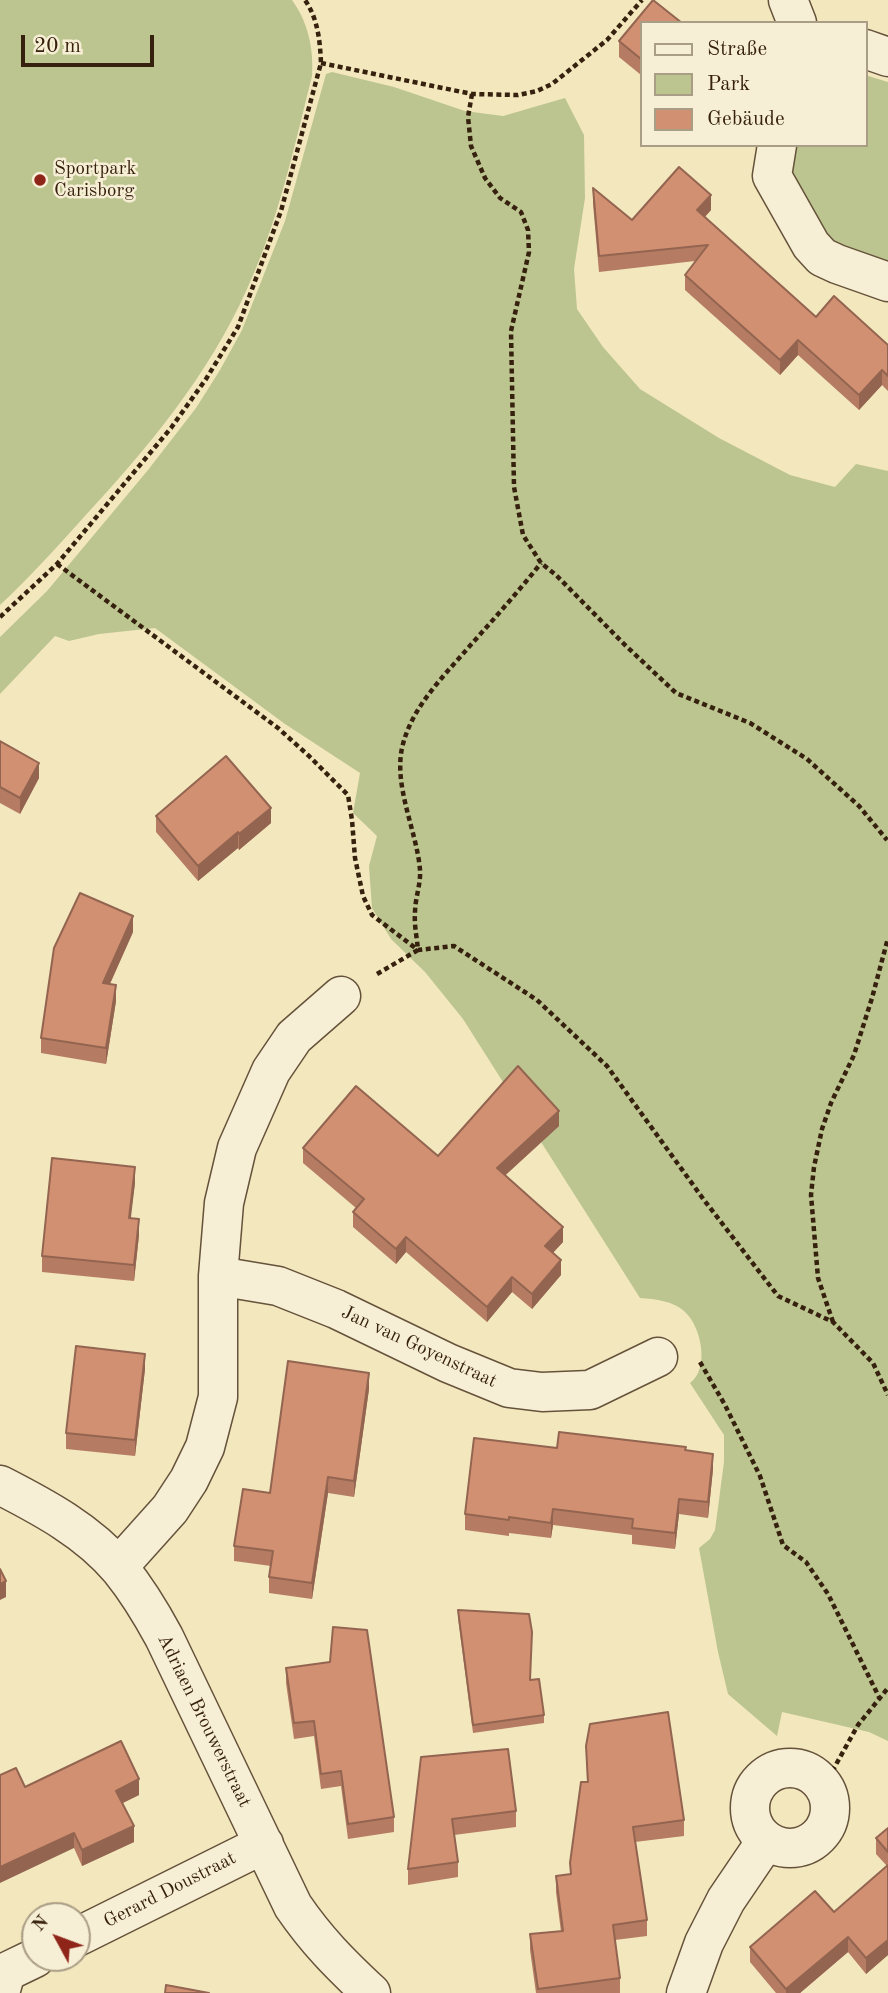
<!DOCTYPE html>
<meta charset="utf-8">
<style>
body{margin:0}
#map{position:relative;width:888px;height:1993px;overflow:hidden;background:#f3e7be;font-family:"Old Standard TT",serif}
canvas{display:block}
.legend{position:absolute;left:640px;top:21px;width:228px;height:126px;box-sizing:border-box;background:#f7efd5;border:2px solid #aa9d85;margin:0;padding:9px 12px;list-style:none;font-size:21px;color:#36210e}
.legend li{display:flex;align-items:center;gap:14px;height:35px}
.legend b{width:35px;border:2px solid #aa9d85}
.north{position:absolute;left:21px;top:1902px;width:70px;height:70px;box-sizing:border-box;background:#f7efd5;border:2px solid #aa9d85;border-radius:50%;rotate:311deg;font-size:19px;font-weight:700;line-height:28px;text-align:center;color:#36210e}
.north::after{content:'';display:block;margin:auto;width:24px;height:32px;background:#8f2418;clip-path:polygon(50% 0,100% 100%,50% 72%,0 100%)}
.scale{position:absolute;left:21px;top:35px;width:133px;height:32px;box-sizing:border-box;border:4px solid #36210e;border-top:0;padding-left:9px;font-size:21px;line-height:24px;white-space:nowrap;color:#36210e;-webkit-text-stroke:5px #f7efd5;paint-order:stroke}
</style>
<div id="map">
<canvas width="888" height="1993"></canvas>
<ul class="legend">
<li><b style="height:9px;background:#f7efd5"></b>Straße</li>
<li><b style="height:19px;background:#bcc590"></b>Park</li>
<li><b style="height:19px;background:#d29073"></b>Gebäude</li>
</ul>
<div class="north">N</div>
<div class="scale">20 m</div>
</div>
<script>
const ctx = document.querySelector('canvas').getContext('2d');
ctx.lineJoin = 'round';
function paint(path, color) { ctx.fillStyle = color; ctx.fill(path, 'evenodd'); }
function stroke(path, color, width, dash) { ctx.strokeStyle = color; ctx.lineWidth = width; ctx.lineCap = dash ? 'butt' : 'round'; ctx.setLineDash(dash || []); ctx.stroke(path); }
function label(font, color, halo, rows, align = 'center') {
  ctx.font = font + ' "Old Standard TT",serif'; ctx.lineWidth = 5; ctx.setLineDash([]); ctx.textBaseline = 'middle'; ctx.strokeStyle = halo; ctx.fillStyle = color; for (const [text, x, y, turn = 0] of rows) {
    ctx.save(); ctx.translate(x, y); ctx.rotate((+turn || 0) * Math.PI / 180); ctx.textAlign = isNaN(turn) ? turn : align; if (halo) ctx.strokeText(text, 0, 0); ctx.fillText(text, 0, 0); ctx.restore();
  }
}
paint(new Path2D(`
 M0,0H292C308,22 314,49 312,76C294,148 278,222 247,289C208,376 148,448 84,517C57,547 30,577 0,605Z
 M332,72L394,87L465,111L503,116L565,98L584,135L585,198L574,269L577,309L603,347L640,389L719,438L790,475L835,487L856,464L888,471V1741L869,1732L782,1712L777,1736L728,1694L718,1652L699,1548L710,1539L715,1530L724,1462V1435L690,1383C710,1369 701,1327 686,1313C675,1301 655,1299 640,1298L463,1019L425,972L391,939L372,908L369,866L377,836L353,813L360,773L285,724L155,628L99,634L69,641L55,636L0,694V637L47,591L148,470L196,408L220,370L242,330L285,221L326,74Z
 M865,75L888,82V267L837,249L790,181L788,145H865Z`), '#bcc590');
const minor = new Path2D(`
 M788,0L797,23
 M865,49L888,57
 M777,145L772,176L811,245L822,257L837,264L888,282
 M218,1276L278,1286L336,1309L448,1363L509,1388L542,1392L590,1390L658,1357
 M0,1485C43,1507 88,1531 120,1569C137,1590 151,1613 164,1637L293,1906C317,1941 340,1964 371,1993
 M118,1567L170,1509L189,1480L205,1447L218,1397V1276L224,1203L237,1148L271,1071L294,1037L341,996
 M750 1808a40 40 0 1 1 80 0a40 40 0 1 1-80 0Z
 M77,1937L264,1844
 M0,1993L6,1972L35,1958
 M686,1993L704,1943L726,1900L766,1841`);
stroke(minor, '#65523a', 41);
stroke(new Path2D(`
 M321,63L472,94L518,95L537,91L552,84L607,40L642,0
 M472,94L468,117L471,146L485,178L500,198L521,212L528,230L529,252L511,331L514,487L523,535L541,563L556,575L625,645L676,693L750,723L807,759L859,806L887,840
 M57,564L278,728L309,756L348,795L352,820L355,858L363,896L372,915L418,950L454,946L537,1000L607,1066L704,1200L778,1296L833,1322L873,1363L888,1395
 M0,617L57,564L171,428L206,379L238,327L281,211L321,63C320,41 318,19 305,0
 M377,974L418,950C417,938 414,925 415,913C415,898 421,884 420,870C417,831 392,784 403,744C413,706 443,677 468,648C493,620 518,592 541,563
 M833,1322L818,1278L811,1195L814,1167L822,1129L831,1103L854,1055L872,998L888,938
 M700,1362L725,1405L760,1476L783,1545L806,1562L828,1594L879,1697
 M824,1786L858,1725L888,1688`), '#36210e', 4.5, [5, 3.5]);
stroke(minor, '#f7efd5', 38);
paint(new Path2D(`
 M641,23V75L619,57V41Z
 M593,188L632,220L711,210L705,217L816,317L888,345V391L882,385L859,410L798,355L780,375L685,290V275L695,261L599,272L593,204Z
 M0,741L39,778L20,814L0,803Z
 M156,816L271,823L239,850L238,848L198,881L156,832Z
 M133,932L110,984L116,1001L106,1064L41,1053V1038Z
 M559,1126L505,1175L563,1242L553,1253L561,1275L532,1309L512,1292L487,1322L406,1252L396,1264L353,1227V1212L356,1208L303,1163V1148L438,1156Z
 M135,1183L130,1218L139,1235L134,1281L42,1272V1256Z
 M145,1369L135,1456L66,1449V1433Z
 M369,1389L354,1497L328,1493L312,1599L269,1593V1577L271,1566L234,1561V1546L270,1493Z
 M557,1448L686,1450L713,1469L708,1518L679,1514L675,1549L632,1544V1535L553,1525L551,1538L509,1533V1536L465,1530V1514Z
 M458,1610L530,1680L544,1715V1723L473,1733L458,1618Z
 M286,1668L394,1817V1832L348,1839L341,1786L321,1789L314,1736L294,1739L286,1683Z
 M586,1746L684,1820V1836L635,1842L647,1920V1936L615,1940L620,1978V1993H536L530,1950V1934L561,1932L556,1892V1876L570,1874V1863L587,1782Z
 M421,1757L516,1811V1827L454,1835L458,1862V1877L408,1885V1869Z
 M25,1787L139,1795L123,1803L134,1842L82,1866L74,1848Z
 M888,1828V1955L866,1974L848,1952L800,1993H776L750,1962V1947L834,1912L887,1866L876,1854V1838Z`), '#b57c63');
paint(new Path2D(`
 M711,195V210L697,225V210Z
 M798,340V355L780,375V360Z
 M882,370V385L859,410V395Z
 M39,763V778L20,814V798Z
 M271,808V823L239,850V834Z
 M238,832V848L198,881V866Z
 M133,916V932L103,999V983Z
 M116,985V1001L106,1064V1048Z
 M559,1111V1126L497,1183V1168Z
 M135,1167V1183L129,1234V1218Z
 M139,1219V1235L134,1281V1265Z
 M563,1227V1242L545,1261V1246Z
 M406,1237V1252L396,1264V1249Z
 M561,1260V1275L532,1309V1294Z
 M512,1277V1292L487,1322V1307Z
 M145,1354V1369L135,1456V1440Z
 M369,1373V1389L354,1497V1481Z
 M713,1454V1469L708,1518V1502Z
 M328,1477V1493L312,1599V1583Z
 M679,1499V1514L675,1549V1533Z
 M553,1509V1525L551,1538V1523Z
 M6,1581V1597L0,1600V1584Z
 M139,1779V1795L116,1806V1791Z
 M134,1826V1842L82,1866V1850Z
 M74,1833V1848L0,1883V1867Z
 M848,1937V1952L800,1993H786V1989Z
 M888,1940V1955L866,1974V1958Z`), '#936550');
const building = new Path2D(`
 M653,0L682,23H641V59L619,41Z
 M679,167L711,195L697,210L816,317L834,296L888,345V376L882,370L859,395L798,340L780,360L685,275L708,245L599,256L593,188L632,220Z
 M0,741L39,763L20,798L0,787Z
 M226,756L271,808L239,834L238,832L198,866L156,816Z
 M80,893L133,916L103,983L116,985L106,1048L41,1038L54,948Z
 M518,1066L559,1111L497,1168L563,1227L545,1246L561,1260L532,1294L512,1277L487,1307L406,1237L396,1249L353,1212L364,1199L303,1148L356,1086L438,1156Z
 M52,1158L135,1167L129,1218L139,1219L134,1265L42,1256Z
 M76,1346L145,1354L135,1440L66,1433Z
 M288,1361L369,1373L354,1481L328,1477L312,1583L269,1577L273,1551L234,1546L243,1489L270,1493Z
 M559,1432L686,1447L685,1450L713,1454L708,1502L679,1499L675,1533L632,1528L633,1519L553,1509L551,1523L509,1517V1520L465,1514L474,1438L557,1448Z
 M0,1569L6,1581L0,1584Z
 M458,1610L529,1614L532,1632L530,1680L539,1679L544,1715L473,1725Z
 M333,1627L367,1630L394,1817L348,1824L341,1771L321,1774L314,1721L294,1723L286,1668L330,1662Z
 M668,1712L684,1820L633,1827L647,1920L613,1925L620,1978L538,1989L530,1934L563,1931L556,1876L571,1874L570,1863L581,1782H588L586,1746L590,1724Z
 M121,1741L139,1779L116,1791L134,1826L82,1850L74,1833L0,1867V1775L16,1768L25,1787Z
 M508,1749L516,1811L452,1819L458,1862L408,1869L421,1757Z
 M888,1828V1852L876,1838Z
 M888,1865V1940L866,1958L848,1937L786,1989L750,1947L815,1891L834,1912Z
 M166,1985L209,1993H165Z`);
paint(building, '#d29073');
stroke(building, '#936550', 2);
for (const [x, y, r, color] of [
 [40,180,7,"#8f2418"]
]) { const dot = new Path2D(); dot.arc(x, y, r, 0, 2 * Math.PI); ctx.fillStyle = color; ctx.fill(dot); stroke(dot, '#f7efd5', 2.5); }
label('19px', '#36210e', '#f7efd5', [
 ["Sportpark",54,169],
 ["Carisborg",54,191]
], 'left');
label('19px', '#36210e', '#f7efd5', [
 ["Jan van Goyenstraat",419,1347,25],
 ["Adriaen Brouwerstraat",204,1721,64],
 ["Gerard Doustraat",170,1890,-27]
]);
</script>
